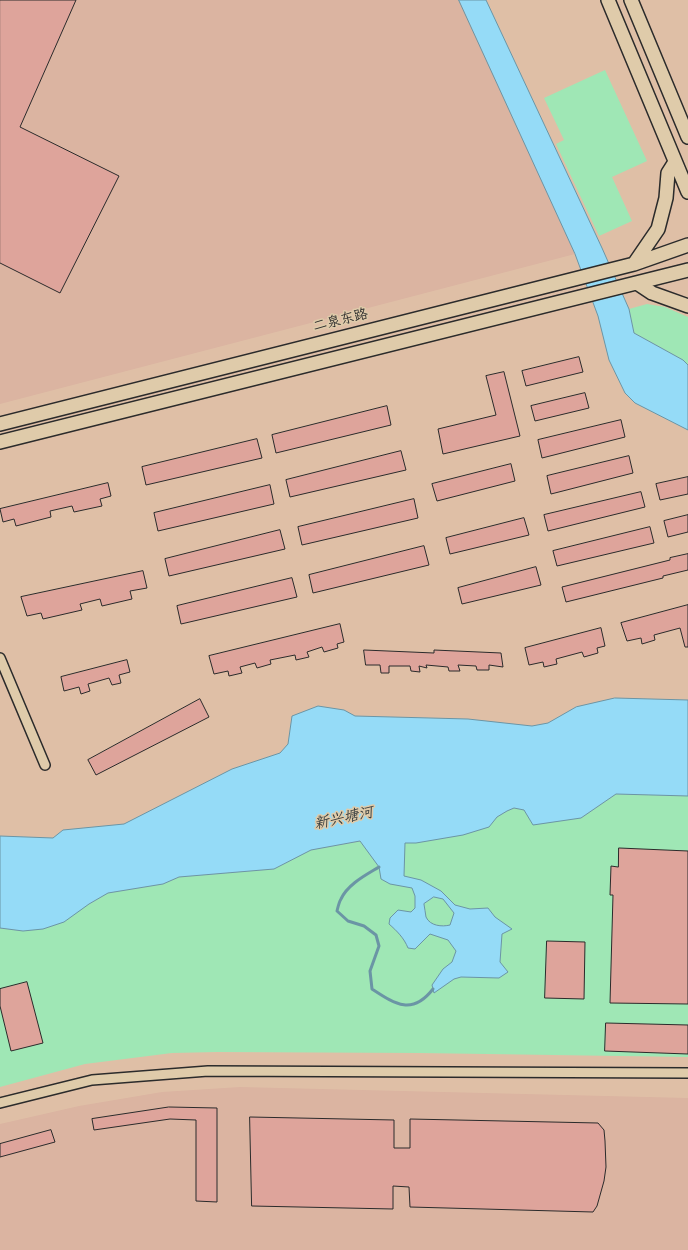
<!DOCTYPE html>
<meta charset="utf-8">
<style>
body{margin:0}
canvas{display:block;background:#dfbfa6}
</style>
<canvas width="688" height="1250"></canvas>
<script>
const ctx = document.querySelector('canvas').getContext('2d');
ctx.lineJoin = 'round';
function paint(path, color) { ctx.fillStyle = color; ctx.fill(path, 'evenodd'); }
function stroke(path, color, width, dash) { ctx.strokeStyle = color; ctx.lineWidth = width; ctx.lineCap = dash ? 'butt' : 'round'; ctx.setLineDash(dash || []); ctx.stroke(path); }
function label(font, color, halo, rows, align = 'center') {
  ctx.font = font + ' "Gochi Hand","LXGW WenKai TC",sans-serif'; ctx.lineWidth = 3; ctx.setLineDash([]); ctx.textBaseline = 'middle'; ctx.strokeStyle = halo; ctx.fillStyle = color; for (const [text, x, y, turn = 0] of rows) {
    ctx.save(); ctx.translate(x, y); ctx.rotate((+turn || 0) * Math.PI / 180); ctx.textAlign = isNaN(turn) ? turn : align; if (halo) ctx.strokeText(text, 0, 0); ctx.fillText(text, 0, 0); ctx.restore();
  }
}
paint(new Path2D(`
 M0,0H459L575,254L0,404Z
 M240,1087L688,1098V1250H0V1124L79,1106L162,1092Z`), '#dbb4a1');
paint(new Path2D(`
 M605,70L647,161L612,177L632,221L599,236L556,144L564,140L544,98Z
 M647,304L665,307L688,317V365L683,360L634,333L629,309Z
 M616,794L688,796V1057L419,1053L217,1052L172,1053L85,1064L0,1087V928L23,931L89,904L108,893L163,884L179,877L274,869L311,850L497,817L507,811L514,808L581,818Z`), '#9fe7b5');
const water = new Path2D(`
 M459,0H486L602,248L629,309L634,333L683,360L688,365V430L635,403L625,393L609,360L598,316L575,254Z
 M615,698L688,700V796L616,794L581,818L533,825L524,810L514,808L507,811L497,817L489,827L463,835L416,843H405L404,876L421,880L441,891L455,905L470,909L488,908L495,917L512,929L502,934L500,962L508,972L499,978L461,977L454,979L434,993L432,985L443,969L452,962L456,951L448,940L430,934L415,949L408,948C404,938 397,931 389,924L390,918L398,910L411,912L415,908V896L412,888L390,884L381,879L379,867L360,841L311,850L274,869L179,877L163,884L108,893L89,904L64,922L43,929L23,931L0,928V836L53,838L63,830L124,824L232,769L280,753L288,744L292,716L318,706L344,710L355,716L468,719L532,726L548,723L576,707ZM434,897L443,899L454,913L450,925C442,927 430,926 426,917C425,913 425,908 424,904Z`);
paint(water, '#95dbf7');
stroke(water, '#6b95a5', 1);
stroke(new Path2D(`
 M379,867C366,875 348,884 341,899C339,902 338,907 337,911L348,921L364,926L376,935L379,946L370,971L372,989C395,1004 412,1016 433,989`), '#6b95a5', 3);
const building = new Path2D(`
 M0,0H76L20,127L119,176L60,293L0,263Z
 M579,357L583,372L526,386L522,371Z
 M504,372L520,436L443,454L438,429L496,415L486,376Z
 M585,393L589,408L535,421L531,406Z
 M387,406L391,425L276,453L272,435Z
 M621,420L625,437L542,458L538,440Z
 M257,439L262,458L146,485L142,467Z
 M401,451L406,470L290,497L286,480Z
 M629,456L633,473L551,494L547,476Z
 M511,464L515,481L437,501L432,484Z
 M688,477V494L660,500L656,484Z
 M108,483L111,496L100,499L102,506L74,512L72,506L50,511L51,517L16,526L14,519L3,522L0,509Z
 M270,485L274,504L158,531L154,513Z
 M641,492L645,507L548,531L544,515Z
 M414,499L418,518L302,545L298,527Z
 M688,515V532L668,537L664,521Z
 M524,518L529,535L450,554L446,538Z
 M650,527L654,543L557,566L553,551Z
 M280,530L285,549L169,576L165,559Z
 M424,546L429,565L313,593L309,575Z
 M688,554V570L663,576V578L566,602L562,587L670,560V558Z
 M536,567L541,585L462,604L458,588Z
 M143,571L147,588L130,591L132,599L102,606L100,599L80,604L82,610L43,619L41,613L27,616L21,597Z
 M292,578L297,597L181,624L177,606Z
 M688,605V647H685L680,628L654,635L655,640L642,644L641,638L627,641L621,623Z
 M340,624L344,642L337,644L338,648L324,652L322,647L307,652L309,657L296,660L295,655L270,660L271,664L257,668L255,663L240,667L242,673L229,676L228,671L214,674L209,656Z
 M601,628L605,646L597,648L598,653L584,657L582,652L556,659L557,664L544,667L543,662L529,665L525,648Z
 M364,650L434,653V650L501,653L503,667L489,665V670H477L476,666L458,665L460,671H449L448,667L426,665L427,668L419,666L420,672L411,671L410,666H389V673H381L380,665H366Z
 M127,660L130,672L119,675L121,683L112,685L109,678L88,684L90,691L81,694L79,687L64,691L61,677Z
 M200,699L209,717L96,775L88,760Z
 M619,848L688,851V1004L610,1003L613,895H610L611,866L618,867Z
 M547,941L585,942L584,999L545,998Z
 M27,982L43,1043L11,1051L0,1006V989Z
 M606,1023L688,1025V1054L605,1051Z
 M169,1107L217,1108V1202L196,1201V1120L170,1119L94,1130L92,1119Z
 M250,1117L394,1120V1148H410V1119L598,1123L604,1130L605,1141L606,1167L604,1181L597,1206L593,1212L410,1207L409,1187L393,1186V1209L252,1206Z
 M51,1130L55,1142L0,1157V1144Z`);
paint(building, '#dea49b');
stroke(building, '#2b2b2b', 1);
const minor = new Path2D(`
 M0,658L45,765
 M0,1103L92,1080L208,1071L688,1073`);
const primary = new Path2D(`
 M608,0L688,192
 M631,0L688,137
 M634,264L658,229L666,198L668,173L675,162
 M637,283L652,293L688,306
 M0,424L634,264L688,245
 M0,442L688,270`);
stroke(minor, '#2b2b2b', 12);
stroke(primary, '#2b2b2b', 16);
stroke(minor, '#dfcbaa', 9);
stroke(primary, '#dfcbaa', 13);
label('14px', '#2b2b2b', '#dfcbaa', [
 ["二泉东路",341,322,-14]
]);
label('italic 15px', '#363d3f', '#dfcbaa', [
 ["新兴塘河",344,820,-12]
]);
</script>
